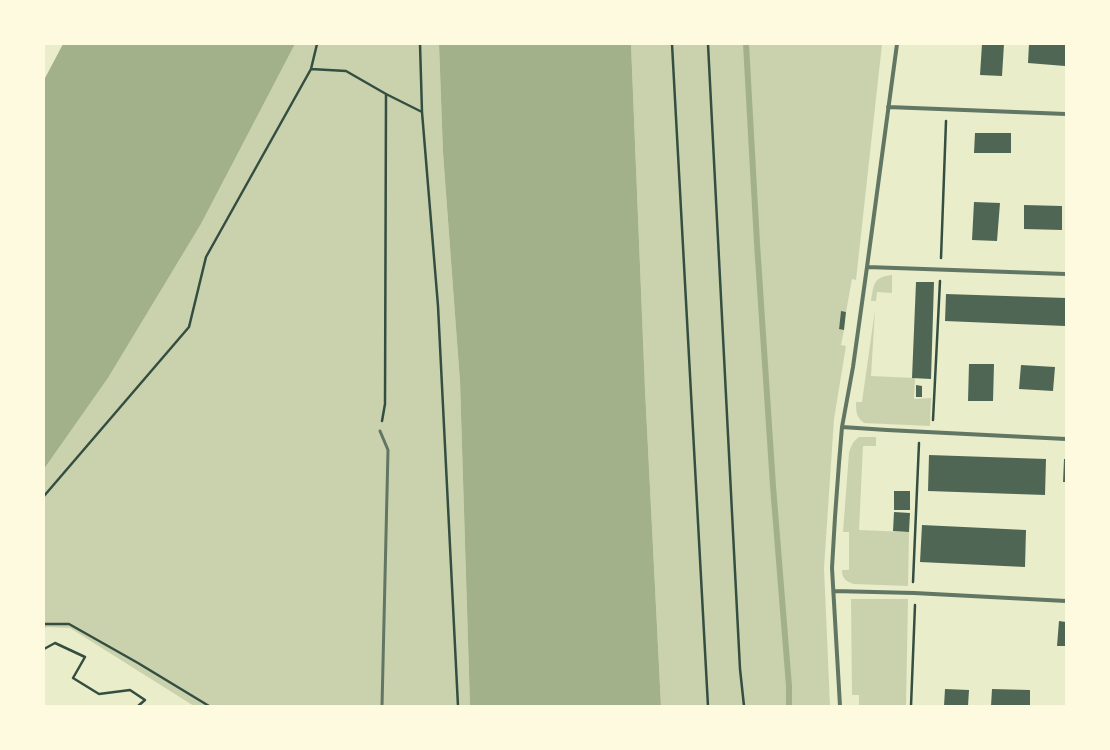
<!DOCTYPE html>
<style>
body{margin:0}
#map{position:relative;width:1110px;height:750px;overflow:hidden;background:#e9edc9;font-family:"Source Serif 4",serif}
canvas{display:block}
.frame{position:absolute;inset:0;border:45px solid #fefae0;pointer-events:none}
</style>
<div id="map">
<canvas width="1110" height="750"></canvas>
<div class="frame"></div>
</div>
<script>
const ctx = document.querySelector('canvas').getContext('2d');
ctx.lineJoin = 'round';
function paint(path, color) { ctx.fillStyle = color; ctx.fill(path, 'evenodd'); }
function stroke(path, color, width, dash) { ctx.strokeStyle = color; ctx.lineWidth = width; ctx.lineCap = dash ? 'butt' : 'round'; ctx.setLineDash(dash || []); ctx.stroke(path); }
paint(new Path2D(`
 M295,44H439L443,153L460,382L470,706H194L70,628L47,627L44,629V469L108,378L201,224Z
 M631,44H882L856,280L852,279L846,312H841L839,328L844,330L841,345L846,346L834,419L824,568L830,706H661L645,389Z
 M892,275V293L877,292L876,301H871C874,284 873,277 892,275Z
 M875,310L871,376L915,378L914,399L931,398L930,426L864,423C856,417 856,412 856,402H862Z
 M859,437H876V446H863L859,530L909,532L908,586L854,584C846,582 842,578 842,570H849V532H843L849,453C851,446 853,441 859,437Z
 M851,599H908L906,706H859V695H852Z`), '#cad2ad');
paint(new Path2D(`
 M63,44H295L201,224L108,378L44,469V80Z
 M439,44H631L645,389L661,706H470L460,382L443,153Z`), '#a3b18a');
stroke(new Path2D(`
 M746,44L757,243L773,486L789,686V706`), '#a3b18a', 6);
paint(new Path2D(`
 M982,44H1004L1002,76L980,75Z
 M1029,44H1066L1065,66L1028,63Z
 M975,133H1011V153H974Z
 M974,202L1000,203L997,241L972,240Z
 M1024,205L1062,206V230L1024,229Z
 M916,282H934L931,379L912,378Z
 M946,294L1066,298L1065,326L945,321Z
 M841,311L846,312L844,330L839,329Z
 M969,364H994L993,401H968Z
 M1021,365L1055,367L1053,391L1019,389Z
 M916,385L922,386V397H916Z
 M929,455L1046,459L1045,495L928,491Z
 M1064,459H1066V482H1063Z
 M894,491H910V510H894Z
 M894,512L910,513L909,532L893,531Z
 M922,525L1026,530L1025,567L920,562Z
 M1059,621L1066,622V646H1057Z
 M945,689L969,690L968,706H944Z
 M992,689L1030,690V706H991Z`), '#4f6655');
stroke(new Path2D(`
 M420,44L422,112L438,306L458,706
 M672,44L708,706
 M708,44L740,669L744,706
 M311,69L346,71L386,94L422,112
 M941,258L946,121
 M933,420L940,281
 M382,421L385,404L386,94
 M44,496L189,327L206,257L311,69L317,44
 M913,582L919,443
 M44,624H69L138,663L209,706
 M44,649L55,643L85,657L73,678L99,694L130,690L145,700L138,706
 M911,706L915,605`), '#344e41', 2.5);
stroke(new Path2D(`
 M380,431L388,450L382,706`), '#617663', 3);
stroke(new Path2D(`
 M888,107L1066,114
 M867,267L1066,274
 M842,427L887,430L1066,439
 M834,591L914,593L1066,601
 M840,706L832,568L835,517L839,463L842,427L853,367L867,267L897,44`), '#617663', 4);
</script>
